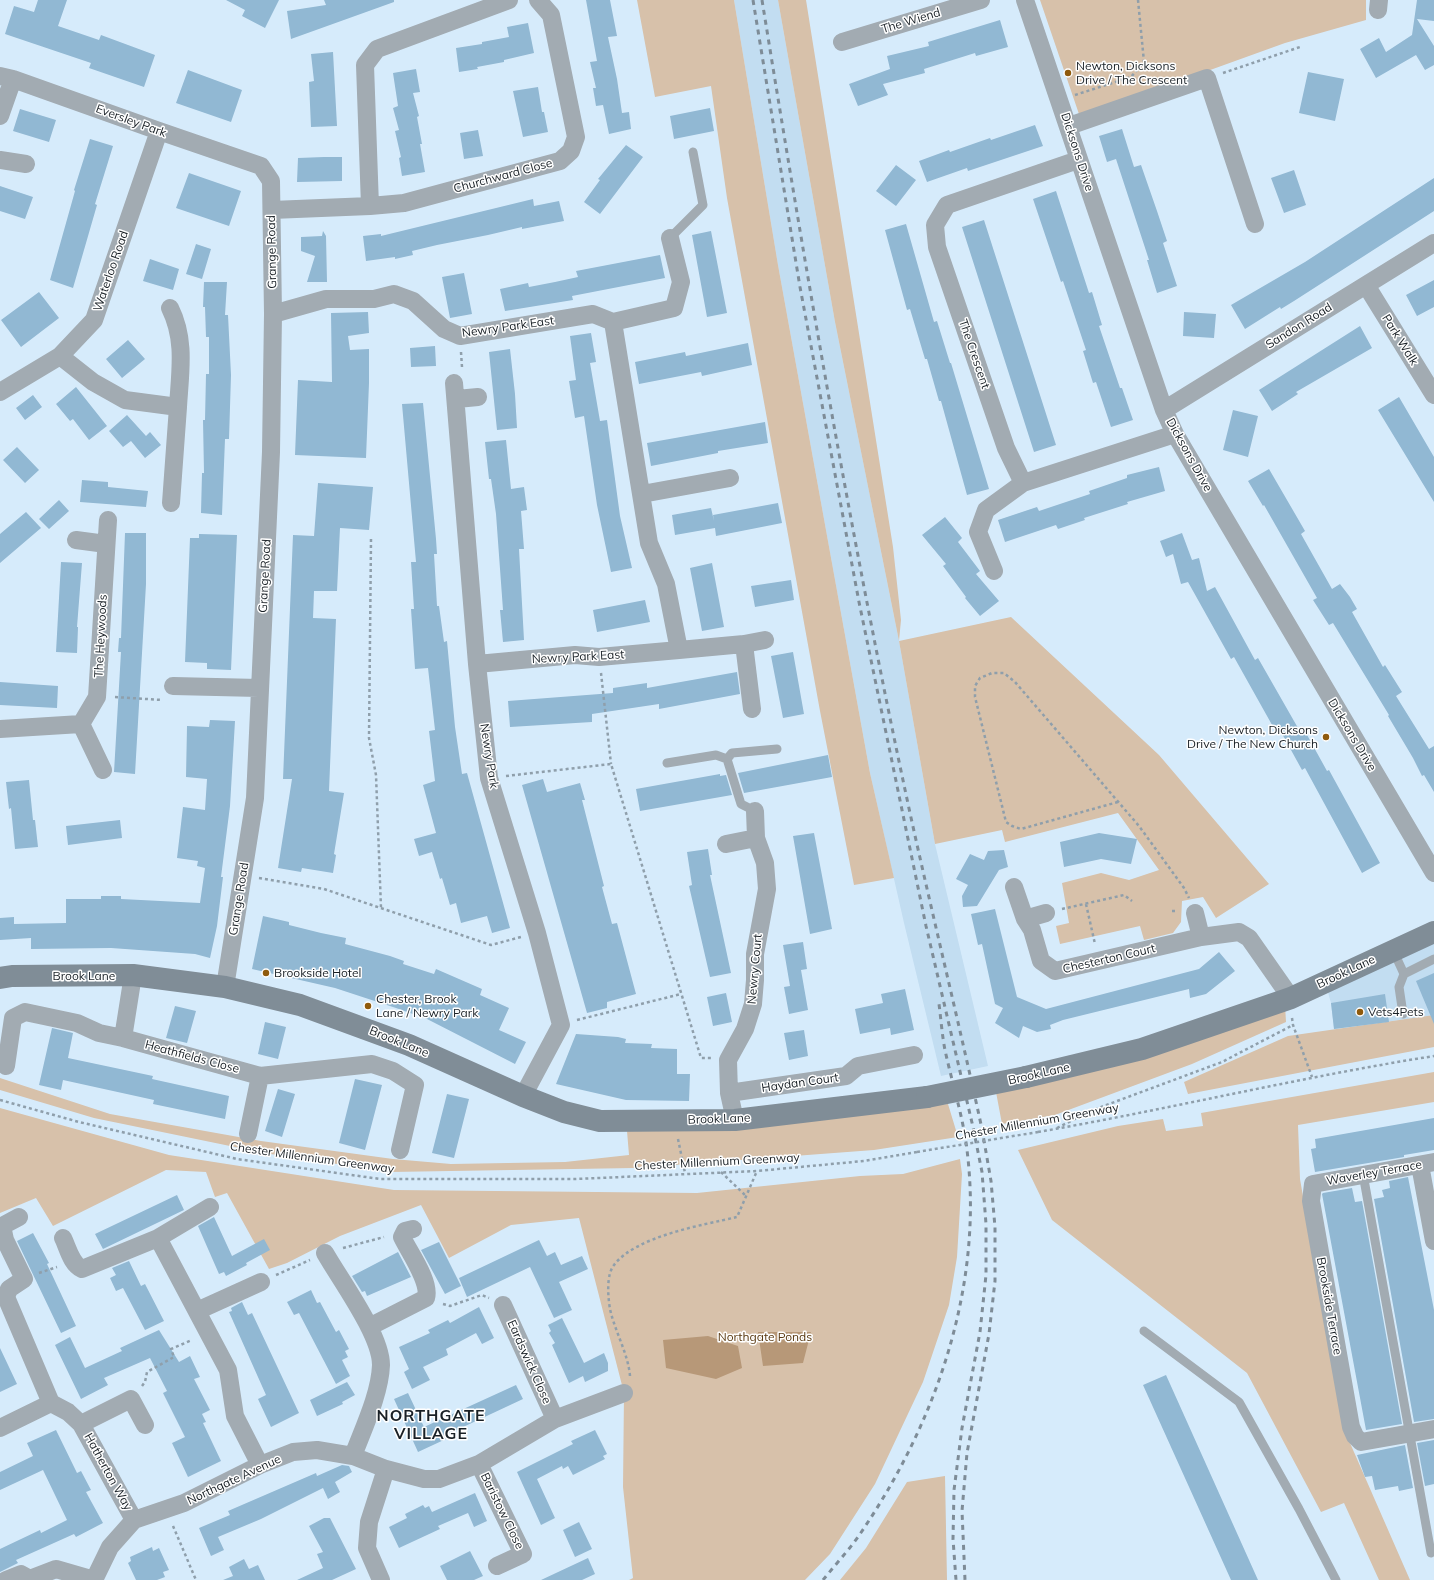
<!DOCTYPE html>
<style>
body{margin:0}
canvas{display:block;background:#d6ebfb}
</style>
<canvas width="1434" height="1580"></canvas>
<script>
const ctx = document.querySelector('canvas').getContext('2d');
ctx.lineJoin = 'round';
function paint(path, color) { ctx.fillStyle = color; ctx.fill(path, 'evenodd'); }
function stroke(path, color, width, dash) { ctx.strokeStyle = color; ctx.lineWidth = width; ctx.lineCap = dash ? 'butt' : 'round'; ctx.setLineDash(dash || []); ctx.stroke(path); }
function label(font, color, halo, rows, align = 'center') {
  ctx.font = font + ' Mulish,sans-serif'; ctx.lineWidth = 3; ctx.setLineDash([]); ctx.textBaseline = 'middle'; ctx.strokeStyle = halo; ctx.fillStyle = color; for (const [text, x, y, turn = 0] of rows) {
    ctx.save(); ctx.translate(x, y); ctx.rotate((+turn || 0) * Math.PI / 180); ctx.textAlign = isNaN(turn) ? turn : align; if (halo) ctx.strokeText(text, 0, 0); ctx.fillText(text, 0, 0); ctx.restore();
  }
}
paint(new Path2D(`
 M734,0H778L835,322L899,641L935,844L988,1066L941,1076L904,923L870,773L778,265Z
 M1434,932V1015L1334,1029L1331,1003L1325,982Z`), '#c2ddf1');
paint(new Path2D(`
 M637,0H734L778,265L870,773L894,878L854,885L820,711L727,198L711,86L655,97Z
 M778,0H806L893,547L901,620L899,641L1011,617L1159,755L1269,884L1216,918L1203,897L1182,901L1181,922L1173,933L1144,940L1140,926L1060,944L1056,926L1069,923L1062,883L1101,873L1129,880L1159,870L1118,813L1005,842L1002,830L935,844L899,641L835,322Z
 M1040,0H1366V20L1285,43L1080,117Z
 M1285,1005L1286,1022L1192,1064L1055,1115L1002,1124L996,1092Z
 M1434,1015V1047L1188,1094L1184,1082L1288,1036Z
 M1434,1072V1102L1298,1125L1300,1179L1343,1427L1410,1580H1379L1344,1503L1321,1512L1247,1373L1052,1220L1018,1150L1118,1126L1163,1119L1166,1131L1203,1126L1201,1113Z
 M0,1078L110,1114L261,1141L393,1159L451,1164L565,1162L629,1155L627,1131L948,1104L958,1137L874,1150L634,1168L390,1172L264,1153L94,1118L0,1090Z
 M0,1108L169,1155L394,1190L697,1193L860,1176L903,1174L960,1159L962,1174L957,1257L949,1305L923,1382L875,1484L830,1554L805,1580H629L633,1578L623,1487L624,1393L579,1218L511,1225L449,1258L421,1205L340,1236L287,1263L269,1269L227,1193L215,1197L206,1172L166,1170L53,1226L36,1198L0,1213Z
 M945,1476L947,1580H840L866,1548L907,1482Z`), '#d7c1aa');
paint(new Path2D(`
 M758,1332H811L803,1363L763,1366Z
 M708,1336L738,1346L742,1368L716,1379L666,1368L663,1340Z`), '#b79878');
paint(new Path2D(`
 M38,0H67L58,26L99,40L101,35L155,55L144,87L89,68L91,63L5,34L14,6L34,12Z
 M226,0H279L265,28L242,16L245,10Z
 M324,0H394V2L291,39L287,11L326,5Z
 M586,0H610L617,36L608,37L617,79L622,113L629,112L631,129L609,134L603,105L596,106L593,88H596L590,62L597,61Z
 M1417,0H1434V21L1417,19L1434,46V65L1425,70L1416,55L1376,78L1360,49L1379,38L1386,52L1412,35Z
 M1000,20L1008,47L976,56L975,53L924,69L925,73L883,84L888,95L858,106L849,84L890,69L887,56L929,46L928,42Z
 M528,23L534,53L504,60V62L477,67L478,69L459,72L456,48L482,44V42L509,37L507,27Z
 M333,52L337,126L311,127L309,82L314,81L311,54Z
 M416,69L420,92L413,93L419,116L417,117L422,144H420L425,172L402,176L399,158L401,157L395,131L399,130L393,108L398,106L393,73Z
 M188,70L242,90L231,122L176,103Z
 M1308,72L1344,79L1335,121L1299,113Z
 M538,87L542,112H544L548,132L523,137L513,91Z
 M710,108L714,131L674,139L670,116Z
 M20,109L56,120L49,142L13,131Z
 M1035,125L1043,146L968,171L967,168L927,182L919,161L949,150L950,152L990,138L991,140Z
 M1122,129L1134,167L1141,165L1157,211L1167,241L1163,243L1177,286L1157,293L1147,260H1149L1116,159L1107,162L1099,136Z
 M478,130L483,156L464,159L460,133Z
 M90,139L113,146L95,204L97,205L73,288L50,280L75,191L74,190Z
 M626,145L643,157L600,214L584,202L600,180L598,179Z
 M324,157H342V181L297,182L298,158Z
 M896,165L916,180L896,206L876,191Z
 M1294,170L1306,205L1284,213L1271,178Z
 M189,173L241,191L229,226L176,208Z
 M1434,178V211L1294,301L1281,309L1280,307L1245,329L1231,305L1305,262Z
 M0,186L33,197L25,219L0,211Z
 M1056,191L1089,293L1092,292L1102,325L1099,326L1120,388H1122L1133,420L1111,427L1096,382L1093,383L1083,351L1086,350L1063,281L1061,282L1033,199Z
 M533,199L534,206L559,201L564,221L522,229V227L488,235L437,245L412,251L413,255L395,259V257L366,261L363,236L381,234V236Z
 M984,220L1056,445L1034,452L962,227Z
 M906,224L934,322L937,321L950,363H951L989,489L967,495L941,401H939L927,359H925L910,309L907,310L885,230Z
 M323,231L326,236L327,282H307L315,256L301,251V237L322,236Z
 M711,231L727,313L707,317L692,235Z
 M196,244L211,249L202,279L186,274Z
 M660,255L665,278L572,296L573,300L505,311L500,289L528,283L529,287L555,282L578,277L576,271Z
 M150,259L179,269L173,290L143,281Z
 M464,273L472,314L450,318L442,277Z
 M1434,280V307L1417,316L1406,295Z
 M204,282H227L225,315H228L231,375L229,439H225L222,515L201,513L202,473H204L203,420H205L206,374H209V337H206L205,307H203Z
 M39,292L59,318L21,347L1,320Z
 M368,312L369,333L348,336L350,350L369,349V383L366,458L295,455L298,380L332,382L331,313Z
 M1184,312L1216,314L1214,338L1183,336Z
 M1360,326L1372,348L1296,392L1298,394L1272,411L1259,390Z
 M591,333L596,362L590,363L600,421L607,420L620,516L632,568L611,572L597,505L584,416L575,418L569,381L576,380L570,336Z
 M128,340L145,359L122,378L106,359Z
 M748,343L752,365L702,376L701,372L639,384L635,362L685,352L686,356Z
 M435,346L436,366L411,367L410,348Z
 M510,349L515,394L517,428L497,430L489,352Z
 M76,387L107,426L89,440L73,419L70,421L56,404Z
 M33,395L42,407L25,420L16,408Z
 M1399,397L1434,457V502L1378,410Z
 M423,403L436,539L437,554H434L437,606H439L444,642L447,641L455,727L462,774L467,773L510,928L492,933L487,916L461,923L456,903L450,905L442,878L440,879L432,852L419,856L414,839L436,833L423,785L435,781L429,731L435,730L428,668L415,669L411,609H414L411,562H416L402,404Z
 M1233,410L1258,416L1248,457L1223,450Z
 M127,415L146,436L150,432L161,445L145,458L131,441L123,447L109,431Z
 M765,422L768,443L718,451V453L651,466L647,443Z
 M506,440L511,489L524,487L527,510L521,511L524,549H519L524,640L503,642L500,610H503L496,514L491,479H489L485,442Z
 M17,447L39,470L25,483L3,460Z
 M1159,467L1165,491L1127,502L1128,504L1084,518L1085,520L1058,529L1056,525L1005,542L998,520L1037,507L1039,511L1090,494L1089,491L1127,478V475Z
 M1269,469L1305,531L1301,534L1332,589L1340,584L1350,597L1357,609L1352,612L1383,667L1385,665L1402,692L1396,696L1429,749L1434,746V792L1424,775L1422,776L1413,758L1388,716L1389,715L1333,623L1329,625L1313,600L1317,598L1264,505L1263,506L1248,481Z
 M82,480L108,482V487L148,491L146,507L80,502Z
 M318,483L373,487L369,530L340,528L337,591H314L313,618L336,619L329,791L344,793L334,854L336,855L333,873L302,868L301,872L278,868L292,779H283L293,535L314,536Z
 M59,500L69,511L49,529L39,519Z
 M778,503L782,523L716,536L715,528L675,535L672,515L711,508L714,521L713,515Z
 M26,512L41,528L0,563V534Z
 M945,517L962,538L958,542L980,571L976,574L999,601L980,616L965,598L966,597L943,566L946,564L922,535Z
 M125,533H146V584L135,774L114,772L121,652H118L119,638H121Z
 M1182,533L1192,560L1199,558L1207,591L1215,587L1255,660L1258,658L1302,735L1306,733L1327,771L1329,770L1380,863L1362,873L1305,768L1302,770L1280,730L1276,732L1234,657L1231,659L1188,582L1181,584L1173,554L1166,557L1160,541Z
 M199,534L237,535L231,670L207,669V663L185,662L190,538H199Z
 M61,562L82,563L77,627H78L77,653L56,652Z
 M712,563L724,627L702,631L690,568Z
 M791,580L794,600L755,607L751,586Z
 M645,600L650,622L597,632L593,610Z
 M793,652L804,714L783,718L771,656Z
 M737,672L740,694L659,709V704L592,714V722L510,727L508,701L613,693V688L647,683V688Z
 M0,682L58,686L57,708L0,705Z
 M210,720L235,721L230,806L221,877H223L217,926L210,958L195,954L111,948L31,949V938L0,940V918L14,917V924L66,923V899H101V896H121V899L200,903L205,868L197,866L198,861L177,858L183,807L205,810L207,779L186,777L187,726L209,727Z
 M828,755L832,777L744,793L738,773Z
 M720,774V776L726,775L732,795L640,811L636,789Z
 M543,779L547,792L580,783L585,800H582L604,886L602,887L612,924L617,923L636,994L607,1002V1008L587,1013L522,785Z
 M29,780L33,820H35L38,847L15,849L11,808L9,809L6,782Z
 M120,820L122,838L68,845L66,826Z
 M814,833L832,929L810,934L793,836Z
 M1099,833L1137,839L1131,864L1101,859L1064,867L1060,842Z
 M708,849L712,875H710L731,973L710,977L689,886L692,885L687,852Z
 M1004,850L1008,867L999,870L977,906L963,907L962,896L968,885L956,879L970,854L984,860L988,851Z
 M995,909L1017,997L1046,1009L1199,969L1219,952L1235,971L1206,994L1190,998L1189,989L1063,1020L1050,1025L1051,1029L1037,1032L1023,1026L1019,1038L995,1023L1003,1008L995,1004L982,944L978,945L971,914Z
 M263,916L289,922V925L321,933L346,938L345,944L390,956L404,961L403,964L434,974L436,969L482,989L480,995L509,1008L499,1030L526,1042L515,1064L427,1019L396,1008L335,988L252,969Z
 M803,942L807,969L801,970L808,1010L789,1014L784,987L790,986L783,945Z
 M1434,973V1024L1416,981Z
 M905,989L914,1030L891,1035L890,1028L860,1034L855,1009L883,1003L881,994Z
 M726,993L732,1022L713,1026L707,997Z
 M1385,994L1389,1022L1334,1029L1331,1003Z
 M175,1006L196,1011L187,1043L166,1038Z
 M265,1022L286,1027L278,1059L258,1054Z
 M52,1028L73,1033L68,1058L153,1076L152,1079L229,1096L225,1119L153,1104L154,1100L63,1080L61,1090L39,1085Z
 M804,1030L808,1056L789,1060L784,1033Z
 M576,1034L618,1037L626,1039L625,1043L652,1044L651,1048L677,1049V1074H690L689,1101L626,1100L556,1084Z
 M355,1079L382,1085L365,1150L339,1143Z
 M278,1089L295,1094L282,1137L265,1131Z
 M447,1094L469,1099L454,1158L432,1153Z
 M1434,1118V1150L1404,1155V1157L1315,1172L1311,1149L1316,1148L1315,1139Z
 M1408,1177L1434,1310V1419L1414,1422L1374,1199L1384,1197L1382,1190L1390,1188L1389,1181Z
 M1352,1188L1355,1202L1362,1201L1402,1424L1366,1430L1322,1194L1323,1193Z
 M177,1195L184,1210L103,1249L95,1234Z
 M214,1217L232,1256L264,1239L270,1250L246,1263L247,1265L226,1276L224,1272L219,1274L198,1226Z
 M33,1233L49,1263L47,1264L76,1326L61,1333L17,1241Z
 M539,1240L547,1256L555,1252L561,1265L582,1256L588,1269L559,1282L572,1310L554,1318L530,1267L467,1297L459,1278Z
 M439,1242L461,1286L445,1294L421,1250Z
 M398,1252L411,1277L367,1296L365,1291L362,1292L352,1276Z
 M129,1261L141,1286L145,1284L164,1321L145,1330L123,1288L116,1291L110,1278L116,1275L112,1268Z
 M311,1290L317,1303L320,1302L336,1332L339,1330L349,1349L345,1351L348,1357L342,1360L350,1376L336,1384L299,1313L294,1315L287,1302Z
 M242,1302L248,1315L252,1313L299,1413L271,1427L258,1399L266,1395L229,1312L232,1311L231,1308Z
 M479,1307L494,1338L482,1344L476,1333L446,1349L448,1355L423,1367L430,1380L412,1389L404,1372L409,1369L399,1347L430,1333L428,1330L448,1320L450,1323Z
 M562,1318L584,1363L604,1353L608,1363V1371L585,1382L583,1376L569,1383L552,1345L555,1343L549,1333L551,1331L548,1325Z
 M159,1330L179,1362L190,1356L200,1377L194,1379L210,1410L202,1414L206,1422L203,1423L221,1461L188,1477L172,1443L185,1437L163,1393L167,1391L150,1358L104,1378L108,1385L81,1399L55,1345L70,1337L85,1368L122,1351L120,1348Z
 M0,1348L17,1384L0,1392Z
 M1166,1375L1258,1580H1231L1143,1385Z
 M347,1382L355,1395L342,1402L343,1404L317,1416L310,1400Z
 M516,1385L523,1399L444,1436L446,1439L418,1452L394,1399L408,1393L424,1427Z
 M56,1430L77,1473L81,1471L91,1490L86,1492L103,1523L76,1537L74,1534L16,1560L18,1563L0,1572V1549L40,1530L41,1533L67,1520L43,1470L0,1490V1472L33,1456L27,1443Z
 M595,1430L607,1454L603,1456L605,1459L573,1475L568,1466L563,1469L562,1466L537,1479L555,1518L541,1525L517,1472L573,1444L571,1441Z
 M1434,1440V1484L1425,1486L1417,1443Z
 M1405,1445L1413,1488L1399,1491L1398,1486L1375,1490L1372,1476L1365,1477L1357,1455Z
 M342,1465L349,1466L352,1472L335,1482L340,1492L328,1499L323,1488L261,1519L218,1537L224,1550L211,1556L199,1528L230,1515L228,1511L316,1473L317,1476Z
 M475,1493L487,1521L474,1527L468,1513L438,1526L440,1529L399,1548L389,1527L407,1518L405,1514L423,1505L425,1508L429,1506L432,1512Z
 M324,1518H330L356,1569L332,1580H297L323,1568L317,1554L323,1552L309,1526Z
 M579,1522L592,1549L575,1557L563,1530Z
 M152,1547L153,1551L159,1548L169,1570L163,1572L165,1577L157,1580H136L128,1563L131,1561L130,1557Z
 M470,1551L483,1576L474,1580H447L440,1566Z
 M588,1558L595,1574L582,1580H541Z
 M244,1559L249,1569L258,1565L265,1580H223L233,1576L229,1567Z`), '#91b8d3');
stroke(new Path2D(`
 M1223,73L1300,47
 M1075,95L1131,77L1144,62L1138,0
 M461,352L462,367
 M371,539L369,738L376,775L381,908
 M601,673L611,764
 M115,697L162,700
 M506,776L611,764L701,1058H712
 M1118,802L1021,829L1012,826L1006,822L975,697V686L980,678L992,673H1004L1015,682L1139,826L1184,888L1189,898
 M259,878L324,889L491,945L521,937
 M1086,904L1095,944
 M1062,909L1124,895L1132,901
 M1172,911H1178
 M1292,1018L1293,1025L1312,1077
 M577,1020L681,994
 M0,1100L79,1122L237,1159L380,1179H576L757,1171L864,1161L917,1152
 M1057,1128L1093,1110L1222,1062L1293,1025
 M1038,1132C1170,1109 1301,1077 1434,1056
 M678,1139L685,1173
 M721,1172L746,1196
 M343,1248L384,1237
 M39,1273L57,1267
 M276,1275L310,1260
 M443,1304L450,1306L482,1295L489,1298
 M630,1376C628,1353 615,1332 610,1309C608,1297 606,1275 614,1265C636,1236 703,1225 737,1217L757,1171
 M142,1386L145,1382L147,1372L174,1357L171,1349L192,1340
 M173,1526L196,1580`), '#8f9fab', 2.5, [3, 3]);
stroke(new Path2D(`
 M670,238L703,205L693,152
 M667,763L716,755L727,759
 M755,811L741,804L727,759L732,753L777,749
 M1393,950L1404,974L1434,959
 M1403,1014L1399,987L1404,974
 M1363,1174L1431,1553
 M1144,1331L1239,1402L1299,1509L1336,1580`), '#a2abb2', 9);
stroke(new Path2D(`
 M1025,0L1164,410L1175,434L1434,873
 M1378,10L1379,0
 M842,42L981,0
 M0,76L13,79L159,131L261,166L271,181L273,314L271,452L255,798L225,987
 M0,116L13,79
 M1069,126L1207,78L1255,224
 M0,160L26,164
 M1078,160L947,205L935,225L937,247L1006,448L1023,483L1175,434
 M370,206L365,65L377,49L509,0
 M272,210L370,206L404,203L560,161L571,151L576,137L551,15L538,0
 M1366,285L1434,395
 M170,308C186,340 180,372 178,407
 M273,314L326,299H374L394,294L413,301L444,329L460,336L593,314L613,322L649,543L666,584L679,650L599,657L575,655L477,664
 M613,322L674,308L681,282L670,238
 M60,356L93,382L125,400L178,407L171,503
 M454,383L477,664L489,778L537,933L561,1025L523,1096
 M0,392L60,356L94,320L159,131
 M457,399L478,397
 M1164,410L1434,243
 M642,494L730,478
 M76,540L106,544
 M994,571L978,532L986,510L1023,483
 M744,644L752,709
 M679,650L744,644L765,640
 M173,686L259,688
 M81,724L103,770
 M0,729L81,724L97,697L108,520
 M726,844L756,838
 M1014,887L1025,919L1032,930L1041,961L1055,971L1201,937L1239,932L1249,938L1291,998
 M1195,913L1201,937
 M1025,919L1046,913
 M123,1038L133,975
 M6,1066L13,1018L25,1012L77,1023L99,1033L123,1038L260,1076L372,1064L393,1071L415,1085L400,1150
 M729,1093L846,1076L858,1066L914,1055
 M735,1120L729,1093L728,1060L745,1029L753,1004L755,980V954L767,889L765,863L756,838L755,811
 M248,1134L260,1076
 M1434,1162L1313,1184L1311,1201L1351,1427L1355,1436L1361,1442L1434,1429
 M1420,1165L1434,1241
 M19,1217L2,1226L5,1240L24,1279L9,1289L6,1297L51,1403L68,1412L81,1424L134,1520
 M63,1238C68,1248 71,1264 82,1269L158,1238L210,1207
 M158,1238L228,1370L235,1416L260,1465
 M325,1253C341,1281 381,1335 381,1365C380,1394 363,1429 353,1456
 M503,1305L555,1419
 M197,1311L261,1282
 M369,1327L426,1298C431,1282 409,1252 402,1237L405,1231L413,1229
 M81,1424L131,1399L145,1425
 M0,1428L51,1403
 M479,1464L523,1554L497,1566
 M6,1580L21,1574L30,1579L56,1569L94,1580
 M94,1580L110,1547L134,1520L184,1503L260,1465L293,1452L317,1450L353,1456L386,1469L424,1479H439L479,1464L555,1419L624,1393
 M381,1580L367,1548L369,1522L386,1469`), '#a2abb2', 18);
stroke(new Path2D(`
 M0,978L12,976L133,975L225,987L300,1005L409,1045L523,1096L564,1112L600,1121L735,1120L927,1097
 M1026,1077L1142,1049L1291,998L1434,932`), '#808d97', 22);
stroke(new Path2D(`
 M753,0L800,287L859,602L926,926L973,1127L982,1172L986,1224V1275L980,1332L962,1428L954,1490L953,1539L956,1580
 M762,0C806,272 852,544 910,813C933,918 959,1023 982,1129L991,1181L995,1227V1281L989,1334L967,1453L962,1511L965,1580
 M823,1580C835,1565 849,1550 860,1534C936,1423 984,1286 967,1150C963,1116 952,1083 945,1050C942,1035 941,1019 939,1004`), '#7e8c97', 3, [5, 5]);
stroke(new Path2D(`
 M917,1152L1038,1132`), '#8f9fab', 2.5, [3, 3]);
stroke(new Path2D(`
 M927,1097L1026,1077`), '#808d97', 22);
for (const [x, y, r, color] of [
 [1068,73,4,"#8f5a0c"],
 [1326,737,4,"#8f5a0c"],
 [266,973,4,"#8f5a0c"],
 [368,1006,4,"#8f5a0c"],
 [1360,1012,4,"#8f5a0c"]
]) { const dot = new Path2D(); dot.arc(x, y, r, 0, 2 * Math.PI); ctx.fillStyle = color; ctx.fill(dot); stroke(dot, '#fff', 1.5); }
label('12px', '#192026', '#fff', [
 ["The Wiend",911,21,-17],
 ["Eversley Park",131,121,20],
 ["Dicksons Drive",1077,152,72],
 ["Churchward Close",503,176,-15],
 ["Grange Road",272,252,-91],
 ["Waterloo Road",111,271,-71],
 ["Sandon Road",1299,326,-32],
 ["Newry Park East",508,327,-8],
 ["Park Walk",1400,340,58],
 ["The Crescent",974,354,71],
 ["Dicksons Drive",1189,455,61],
 ["Grange Road",265,576,-87],
 ["The Heywoods",101,636,-87],
 ["Newry Park East",578,657,-3],
 ["Dicksons Drive",1352,735,59],
 ["Newry Park",489,756,81],
 ["Grange Road",239,899,-81],
 ["Chesterton Court",1109,959,-13],
 ["Newry Court",755,969,-85],
 ["Brook Lane",1346,972,-25],
 ["Brook Lane",84,976],
 ["Brook Lane",399,1042,22],
 ["Heathfields Close",192,1057,15],
 ["Brook Lane",1039,1074,-13],
 ["Haydan Court",800,1083,-8],
 ["Brook Lane",719,1119,-2],
 ["Chester Millennium Greenway",1037,1122,-10],
 ["Chester Millennium Greenway",312,1158,8],
 ["Chester Millennium Greenway",717,1162,-3],
 ["Waverley Terrace",1374,1173,-10],
 ["Brookside Terrace",1329,1306,80],
 ["Eardswick Close",529,1362,66],
 ["Hatherton Way",108,1472,61],
 ["Northgate Avenue",234,1480,-25],
 ["Baristow Close",502,1511,64]
]);
label('12px', '#192026', '#fff', [
 ["Newton, Dicksons",1076,66],
 ["Drive / The Crescent",1076,80],
 ["Newton, Dicksons",1318,730,"right"],
 ["Drive / The New Church",1318,744,"right"],
 ["Brookside Hotel",274,973],
 ["Chester, Brook",376,999],
 ["Lane / Newry Park",376,1013],
 ["Vets4Pets",1368,1012]
], 'left');
label('12px', '#593911', '#fff', [
 ["Northgate Ponds",765,1337]
]);
ctx.letterSpacing = '1px';
label('bold 16px', '#192026', '#fff', [
 ["NORTHGATE",431,1416],
 ["VILLAGE",431,1434]
]);
ctx.letterSpacing = '0px';
</script>
